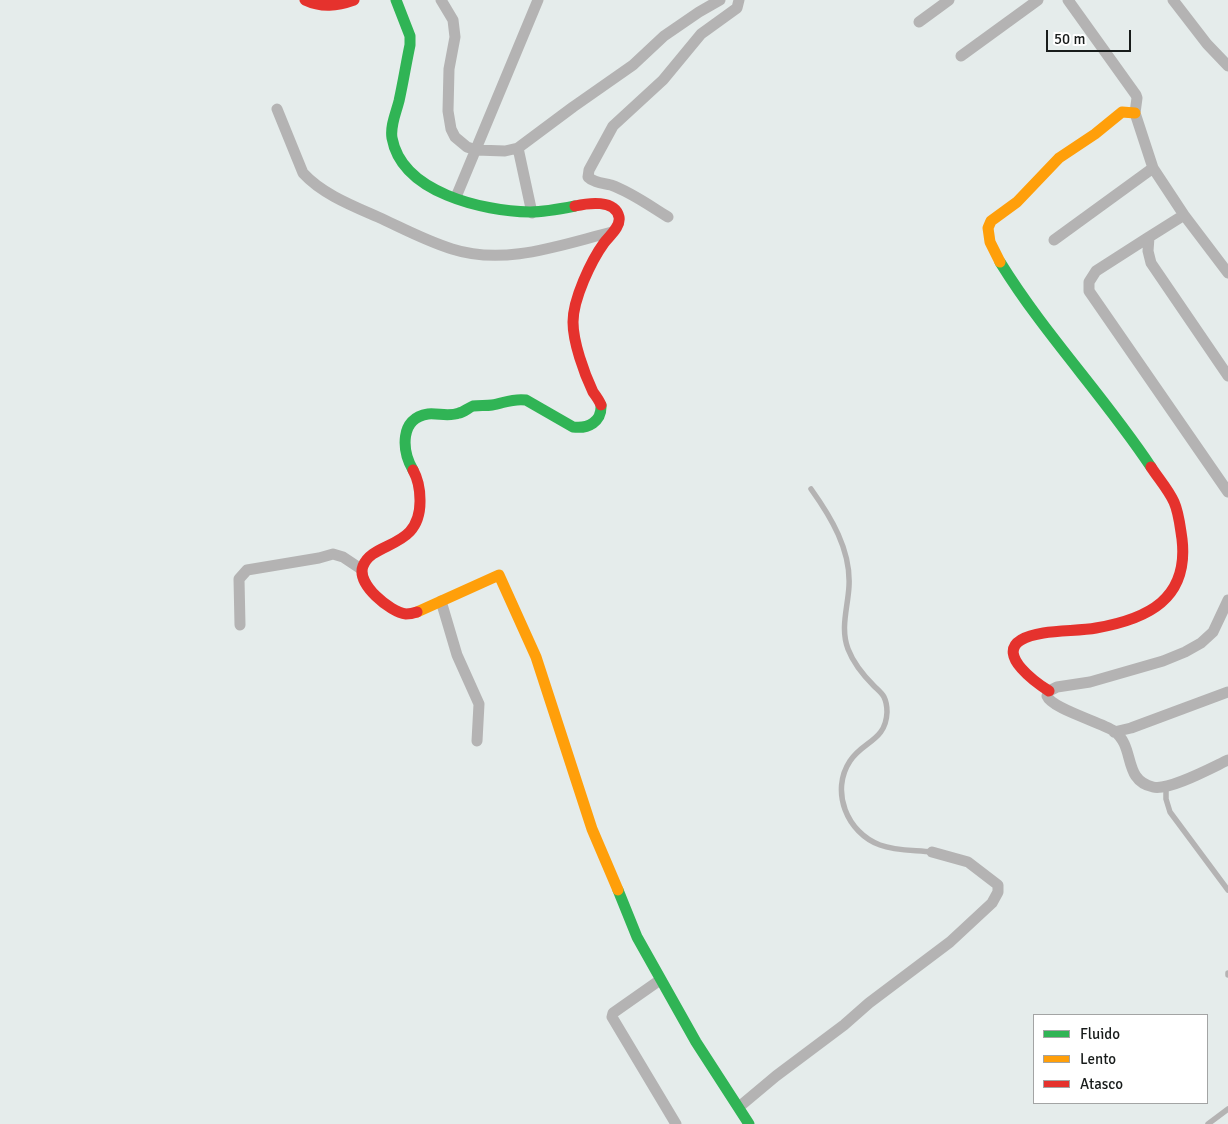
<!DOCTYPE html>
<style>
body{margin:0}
#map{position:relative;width:1228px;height:1124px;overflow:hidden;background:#e5eceb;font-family:Signika,sans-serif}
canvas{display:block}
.legend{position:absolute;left:1033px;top:1014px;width:175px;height:90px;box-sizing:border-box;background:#fff;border:1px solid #a3a4a4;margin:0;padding:6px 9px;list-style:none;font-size:15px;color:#181c1b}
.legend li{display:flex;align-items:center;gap:10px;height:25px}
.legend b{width:25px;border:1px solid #a3a4a4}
.scale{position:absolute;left:1046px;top:30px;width:85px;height:22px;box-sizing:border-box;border:2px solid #181c1b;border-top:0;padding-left:6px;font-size:15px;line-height:18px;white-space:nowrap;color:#181c1b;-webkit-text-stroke:4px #fff;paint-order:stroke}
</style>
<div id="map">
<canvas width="1228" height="1124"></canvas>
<ul class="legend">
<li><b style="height:6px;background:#30b455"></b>Fluido</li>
<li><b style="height:6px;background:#ff9f0a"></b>Lento</li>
<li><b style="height:6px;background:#e5322d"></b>Atasco</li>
</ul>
<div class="scale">50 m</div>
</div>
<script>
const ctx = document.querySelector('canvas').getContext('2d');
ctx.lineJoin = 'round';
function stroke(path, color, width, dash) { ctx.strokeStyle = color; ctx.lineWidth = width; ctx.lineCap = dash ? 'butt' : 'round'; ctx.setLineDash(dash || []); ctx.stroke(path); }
stroke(new Path2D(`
 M811,489C831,517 851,550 849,586C848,607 840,628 848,649C853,662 864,676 874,686C877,689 882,693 884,697C886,701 887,707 887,712C886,741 863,741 850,761C830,791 847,833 880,845C896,851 915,850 932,852
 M1166,788V799L1170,812L1228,890
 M1228,973V975
 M1208,1124L1228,1109`), '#b4b3b3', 5.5);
stroke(new Path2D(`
 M441,0L453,20L455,37L449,69L448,111L451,129L455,137L467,147L476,150L505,151L518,148L573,107L633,65L664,36L699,12L720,0
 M1068,0L1136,95L1137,98L1135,113L1153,168L1184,215L1228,273
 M1173,0L1207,44L1228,66
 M919,22L949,0
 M961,56L1038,0
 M277,109L303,173C322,194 353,206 378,217C402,228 426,241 452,249C505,266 560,245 612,232
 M518,148L532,213
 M456,197L538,0
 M1184,215L1149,237L1148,251L1151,263L1228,376
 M668,217C650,206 631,192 611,185C603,183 594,183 588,177L589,170L613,126L663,80L701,34L737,8L739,0
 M1149,237L1096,271L1089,282V291L1228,492
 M1054,240L1153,168
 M1228,600L1213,632L1201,643L1185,652L1163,661L1090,682L1057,687L1049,691L1047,696C1052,709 1101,722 1114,731C1136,747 1122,780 1153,787C1169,791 1211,768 1228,760
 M441,601L457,655L479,704L477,741
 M240,625L239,579L247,570L319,558L333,554L343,557L361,569
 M1114,732L1131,728L1228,692
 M660,980L613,1013L612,1017L676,1124
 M739,1107L776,1076L844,1025L869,1003L950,942L992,903L998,892V885L968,862L932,852`), '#b4b3b3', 11);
stroke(new Path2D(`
 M396,0L410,36V45C406,64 403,83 399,101C396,113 390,126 392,138C402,193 483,211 530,212C545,212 560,209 575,206
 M1000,262C1045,335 1104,396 1151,467
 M413,470C402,451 399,418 428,414C438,413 449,417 459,413C464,412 468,408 473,406C479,405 486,406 492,405C504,403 513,398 526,400L573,427C588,429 602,422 601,405
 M618,890L637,937L696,1042L749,1124`), '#30b455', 11);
stroke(new Path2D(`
 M1000,262L990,242L988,228L991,221L1017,202L1059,158L1095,134L1122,112L1135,113
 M417,612L499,575L536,657L592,829L618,890`), '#ff9f0a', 11);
stroke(new Path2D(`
 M305,0C322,8 337,6 354,0
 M575,206C588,203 615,199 619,217C621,227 609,236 604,243C591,261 573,299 573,322C573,342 584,373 593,392C596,396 599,400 601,405
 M413,470C418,479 420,490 420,500C421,550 373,540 363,566C356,584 390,612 406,614C410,614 414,613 417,612
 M1049,691C1038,684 996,655 1021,640C1039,629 1075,632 1096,628C1148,619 1189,599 1182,539C1180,526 1179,513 1174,502C1168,489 1158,478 1151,467`), '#e5322d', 11);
</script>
